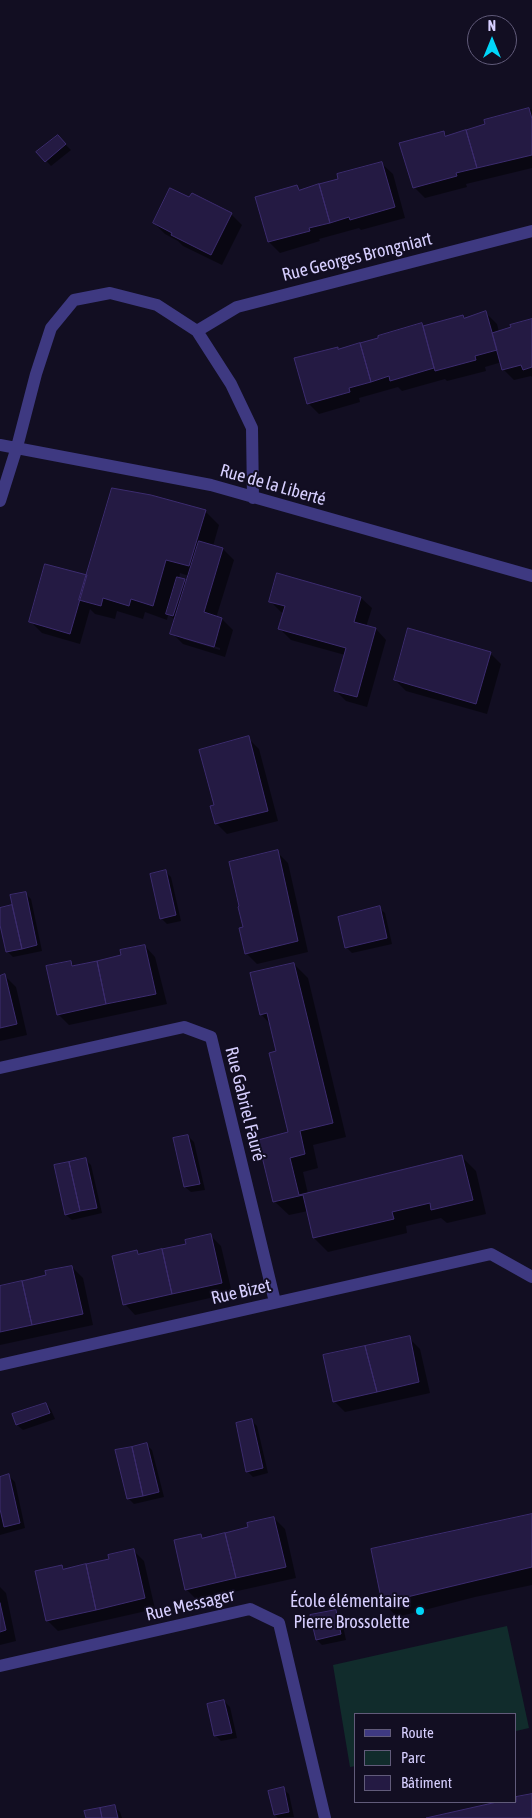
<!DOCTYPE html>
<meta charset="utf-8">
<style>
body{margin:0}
#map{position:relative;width:532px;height:1818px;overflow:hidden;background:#120e22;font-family:"Asap Condensed",sans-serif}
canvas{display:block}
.legend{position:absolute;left:354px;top:1713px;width:162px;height:90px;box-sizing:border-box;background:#120e22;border:1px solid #615b7a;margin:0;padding:6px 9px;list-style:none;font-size:15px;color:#d7cfff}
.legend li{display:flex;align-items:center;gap:10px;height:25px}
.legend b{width:25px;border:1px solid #615b7a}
.north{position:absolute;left:467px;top:15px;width:50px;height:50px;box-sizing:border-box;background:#120e22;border:1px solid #615b7a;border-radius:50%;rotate:0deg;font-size:14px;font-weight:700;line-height:20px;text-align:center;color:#d7cfff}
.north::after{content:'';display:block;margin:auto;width:18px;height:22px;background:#01d6f9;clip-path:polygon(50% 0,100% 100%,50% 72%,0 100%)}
</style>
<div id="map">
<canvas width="532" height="1818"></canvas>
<ul class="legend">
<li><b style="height:6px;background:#3e3981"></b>Route</li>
<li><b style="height:14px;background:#112c2c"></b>Parc</li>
<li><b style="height:14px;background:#241a43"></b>Bâtiment</li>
</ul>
<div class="north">N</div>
</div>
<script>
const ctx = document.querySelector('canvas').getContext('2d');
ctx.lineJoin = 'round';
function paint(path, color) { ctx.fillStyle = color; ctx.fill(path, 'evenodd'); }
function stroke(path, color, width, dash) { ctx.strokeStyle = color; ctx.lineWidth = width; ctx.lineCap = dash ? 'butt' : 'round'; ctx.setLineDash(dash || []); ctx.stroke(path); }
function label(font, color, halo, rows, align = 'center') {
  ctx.font = font + ' "Asap Condensed",sans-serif'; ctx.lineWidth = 4; ctx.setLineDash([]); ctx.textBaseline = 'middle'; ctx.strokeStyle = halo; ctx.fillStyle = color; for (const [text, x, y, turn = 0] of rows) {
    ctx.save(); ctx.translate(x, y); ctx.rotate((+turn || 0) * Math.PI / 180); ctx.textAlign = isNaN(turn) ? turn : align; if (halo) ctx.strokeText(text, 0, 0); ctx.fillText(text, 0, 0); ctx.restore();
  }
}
paint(new Path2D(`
 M507,1626L529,1728L516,1731V1714H356V1766L350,1767L333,1665Z`), '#112c2c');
paint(new Path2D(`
 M529,109L532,110V168L466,184L467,187L425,198L414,187L444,132L447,136L487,125Z
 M58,137L71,150L51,166L38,152Z
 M382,164L393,174L405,218L361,230L359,228L319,239L320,241L280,253L269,242L257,198L297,187L301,191L340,180Z
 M231,214L242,225L222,265L183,246L178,241L165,234L154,223Z
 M486,313L497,324L499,332L532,320V377L531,376L514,380L503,369L502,362L485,367L486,371L447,381L445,379L402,391L398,387L359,398L360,402L319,414L308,403L338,348L340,350L422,325L424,327L463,316L466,319Z
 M205,511L219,525L213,546L223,549L234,560L216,618L222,619L233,630L225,657L183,644L172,633L176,620L168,615L167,620L145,612L143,619L117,611L115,619L95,614L90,609L80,644L42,633L31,622L87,577ZM180,573L189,576L187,583L179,578ZM183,636L220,648V650L183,639Z
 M361,598L372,608L366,627L376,629L386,640L367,707L346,701L335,690L345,655L291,640L280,629L284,613L281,612L270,601Z
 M490,653L501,664L487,714L406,691L395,680Z
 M248,738L259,749L278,821L227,834L216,823L215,805Z
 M277,852L288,863L308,952L257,964L246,953L244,928Z
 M166,872L171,877L181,921L167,924L161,918Z
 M25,893L31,899L42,951L13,957L7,951L0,918V909L14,906Z
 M379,908L385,913L392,944L352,953L346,947Z
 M145,946L155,957L167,1004L69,1025L58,1014L70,962L75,966L123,956Z
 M294,964L308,978L346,1137L313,1145L318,1168L303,1172L308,1194L462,1157L476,1171L486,1214L447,1223L441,1218L406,1226L407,1233L328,1252L314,1238L308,1211L289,1215L274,1201L289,1133L277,1052L270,1024L261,1014Z
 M5,976L16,987L27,1035L0,1041V977Z
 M188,1136L194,1142L205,1190L191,1192L185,1187Z
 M85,1159L91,1165L102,1213L72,1220L66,1215Z
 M210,1235L221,1246L232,1293L135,1315L125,1304L136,1252L140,1255L188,1245Z
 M72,1267L83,1278L93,1325L0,1345V1287L47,1276Z
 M409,1338L420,1349L430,1393L345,1412L334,1401Z
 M46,1404L51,1410L55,1419L23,1430L17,1425L14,1415Z
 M252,1421L257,1426L268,1473L253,1477L247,1471Z
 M147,1445L152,1450L164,1497L134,1504L128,1498Z
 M9,1476L15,1482L25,1528L0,1535V1478Z
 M532,1515V1585L475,1597L397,1617L383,1602Z
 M274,1518L285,1529L296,1578L197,1600L186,1589L201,1535L204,1539L249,1528Z
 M133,1550L144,1561L155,1609L58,1631L47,1620L62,1566L66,1570L111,1560Z
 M0,1587L6,1593L16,1641L0,1645Z
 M336,1611L341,1617L346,1640L322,1645L317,1640Z
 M224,1701L230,1707L237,1738L221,1741L216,1736Z
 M283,1789L289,1794L294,1817L278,1818L275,1815Z
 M114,1806L120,1812L122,1818H87Z`), '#0007');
const building = new Path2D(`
 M529,108L532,119V155L477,168L466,130L485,124L484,120Z
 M466,130L477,168L456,173L457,176L413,188L399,143L444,131L445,136Z
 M58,135L66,144L45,162L36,152Z
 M382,162L395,207L350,220L349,217L330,223L319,184L338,179L337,174Z
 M319,184L330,223L309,228L310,231L268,242L255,197L297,185L299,190Z
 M170,188L189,197L192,193L232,213L211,255L171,235L172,233L153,223Z
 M486,311L497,350L475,356L476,360L435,371L423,326L463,315L464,318Z
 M532,319V367L523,370L521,365L502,370L492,333L511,327L510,325Z
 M422,323L434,368L390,381L389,376L371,382L360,343L378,338V336Z
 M360,343L371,382L349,388L350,392L307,404L294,358L338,347V349Z
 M112,488L151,495L206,510L189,566L166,560L153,606L131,599L129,606L103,598L101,606L79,600Z
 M199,541L223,548L204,612L222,618L214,647L170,634Z
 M45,564L87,575L70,634L29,622Z
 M277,573L361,597L354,622L376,628L357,697L334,691L346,648L278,629L285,606L269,602Z
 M177,577L185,579L173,616L166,614Z
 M408,628L491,652L476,704L394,680Z
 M249,736L268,811L215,824L210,806L214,805L199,750Z
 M278,850L298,941L245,954L239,928L243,927L238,907L239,906L229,862Z
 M166,870L176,915L160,919L150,874Z
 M26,892L37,945L22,949L10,895Z
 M12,905L22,949L6,952L0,925V908Z
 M380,906L387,938L345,948L338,917Z
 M145,945L156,994L106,1004L97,961L121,955L120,950Z
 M71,961L72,966L97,961L106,1004L57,1015L46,966Z
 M294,963L333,1123L300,1131L305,1154L290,1158L299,1195L462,1155L473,1200L431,1210L430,1203L392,1212L394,1219L313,1238L303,1195L273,1202L258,1140L288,1132L269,1053L276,1051L267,1013L260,1015L250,973Z
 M5,974L17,1024L0,1028V976Z
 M188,1135L200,1184L184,1187L173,1138Z
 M86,1158L97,1208L80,1211L69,1162Z
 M69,1162L80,1211L65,1215L54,1165Z
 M211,1234L222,1283L172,1294L162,1249L186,1244L185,1240Z
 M162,1249L172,1294L123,1305L112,1256L137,1250L138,1254Z
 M72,1266L83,1314L32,1325L22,1281L46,1275L45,1271Z
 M22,1281L32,1325L0,1332V1286Z
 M410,1336L419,1382L377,1392L365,1346Z
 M365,1346L377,1392L333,1402L323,1355Z
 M46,1403L50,1413L16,1425L12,1414Z
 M252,1419L263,1468L246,1472L236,1423Z
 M147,1443L159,1492L143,1496L132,1447Z
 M132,1447L143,1496L127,1499L115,1450Z
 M9,1474L20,1523L4,1527L0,1509V1477Z
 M532,1514V1567L382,1603L371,1549Z
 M274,1517L286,1567L236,1578L225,1533L248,1527L247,1523Z
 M225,1533L236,1578L185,1590L174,1540L201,1534L202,1538Z
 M134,1549L145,1598L96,1610L86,1564L109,1559L108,1555Z
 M86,1564L96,1610L46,1621L35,1571L62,1565L63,1569Z
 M0,1603L6,1630L0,1632Z
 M336,1610L341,1634L316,1640L310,1615Z
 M224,1700L232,1733L214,1736L207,1704Z
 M284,1787L289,1812L274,1815L268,1791Z
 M532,1794V1818H426L497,1802H516V1797Z
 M115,1805L118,1818H102L100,1808Z
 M100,1808L102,1818H86L84,1811Z`);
paint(building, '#241a43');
stroke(building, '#3c2c6f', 1);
stroke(new Path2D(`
 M197,331L237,307L532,231
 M0,445L211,485L532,576
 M0,501L17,447L36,374L51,328L74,300L110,293L157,305L197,331L231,384L252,428L253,498
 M0,1068L184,1027L211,1037L275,1302
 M0,1365L491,1254L532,1277
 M0,1666L250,1609L279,1623L325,1818`), '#3e3981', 12);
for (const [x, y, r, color] of [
 [420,1611,5,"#01d6f9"]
]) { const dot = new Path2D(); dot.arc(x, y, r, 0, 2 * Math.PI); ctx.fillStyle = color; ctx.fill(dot); stroke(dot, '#120e22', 2); }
label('18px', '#d7cfff', '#120e22', [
 ["Rue Georges Brongniart",357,257,-14],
 ["Rue de la Liberté",273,485,16],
 ["Rue Gabriel Fauré",245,1104,76],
 ["Rue Bizet",241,1292,-13],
 ["Rue Messager",190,1605,-13]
]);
label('18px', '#d7cfff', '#120e22', [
 ["École élémentaire",410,1601],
 ["Pierre Brossolette",410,1622]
], 'right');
</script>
